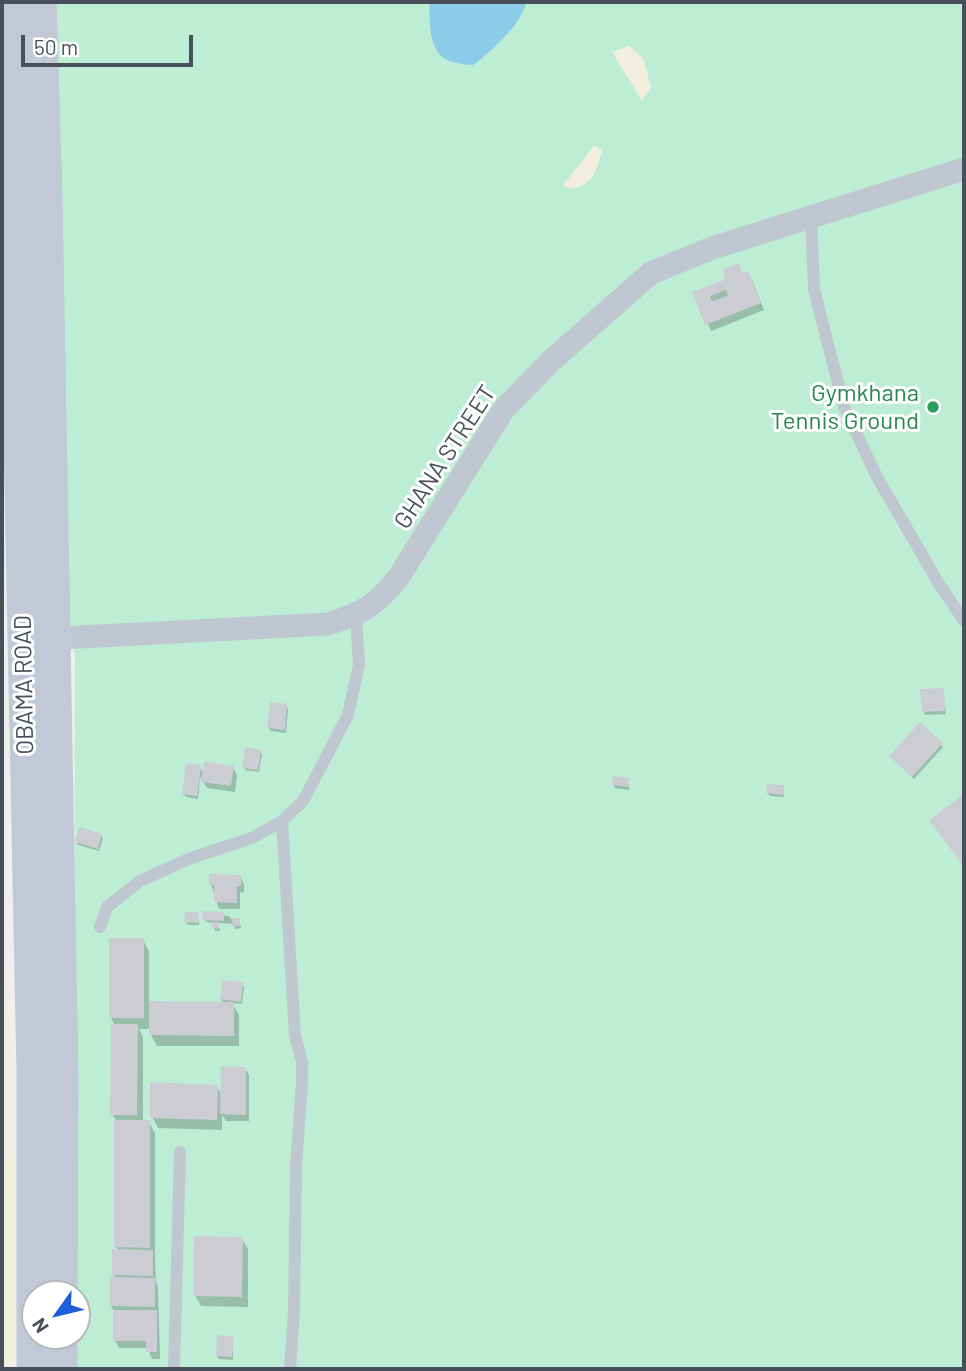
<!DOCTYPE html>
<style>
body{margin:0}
#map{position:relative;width:966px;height:1371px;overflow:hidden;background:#f1eeee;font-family:Barlow,sans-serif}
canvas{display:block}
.frame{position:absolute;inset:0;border:4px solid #474f5b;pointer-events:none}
.north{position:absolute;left:21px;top:1280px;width:70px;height:70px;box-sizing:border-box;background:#fff;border:2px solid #b5b9bd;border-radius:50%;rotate:236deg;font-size:19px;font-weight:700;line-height:28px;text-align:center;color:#474f5b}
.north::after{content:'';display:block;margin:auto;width:24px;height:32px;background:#1e5eda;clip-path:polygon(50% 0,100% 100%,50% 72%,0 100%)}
.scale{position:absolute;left:21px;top:35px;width:172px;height:32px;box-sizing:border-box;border:4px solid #474f5b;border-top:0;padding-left:9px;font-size:21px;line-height:24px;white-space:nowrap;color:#474f5b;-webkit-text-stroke:5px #fff;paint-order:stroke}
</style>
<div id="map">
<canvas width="966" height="1371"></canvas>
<div class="frame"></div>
<div class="north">N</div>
<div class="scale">50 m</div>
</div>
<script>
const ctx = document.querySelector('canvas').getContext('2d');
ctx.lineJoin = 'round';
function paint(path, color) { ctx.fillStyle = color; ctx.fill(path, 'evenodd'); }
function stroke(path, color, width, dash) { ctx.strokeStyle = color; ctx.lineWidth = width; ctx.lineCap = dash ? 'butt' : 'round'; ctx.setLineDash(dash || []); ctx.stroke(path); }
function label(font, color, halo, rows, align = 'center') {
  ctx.font = font + ' Barlow,sans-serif'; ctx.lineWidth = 6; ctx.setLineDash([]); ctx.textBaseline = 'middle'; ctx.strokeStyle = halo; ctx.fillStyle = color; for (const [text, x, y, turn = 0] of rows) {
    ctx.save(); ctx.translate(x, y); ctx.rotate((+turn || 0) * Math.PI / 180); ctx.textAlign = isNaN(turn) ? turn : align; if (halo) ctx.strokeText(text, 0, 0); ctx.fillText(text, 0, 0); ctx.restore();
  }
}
paint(new Path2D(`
 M24,2H964V1369H73L77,1336V1294H73L75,656L56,563Z`), '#beedd5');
paint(new Path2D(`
 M629,46L643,58L651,87L642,101L612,52Z
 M594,146L602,150C600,157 598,168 594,174C588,184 573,193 563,185Z
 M2,935L14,1068L16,1369H2Z`), '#f2eedf');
paint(new Path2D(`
 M429,2H526C523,23 490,53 473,65C428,64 431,39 429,2Z`), '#8ccce9');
paint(new Path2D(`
 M752,280L764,310L711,331L694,293Z
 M943,690L946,714L925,715L924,712Z
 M286,706L288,709L286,733L271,731L269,728Z
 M941,745L943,747L914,779L893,759Z
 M260,751L262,754L259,772L245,770L244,767Z
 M200,767L204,774L233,768L237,775L235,792L207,788L200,777L198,799L186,797L184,794Z
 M629,779V790L615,788L614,785Z
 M783,787L784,797L770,796L768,793Z
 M101,835L103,838L99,851L78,845L77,842Z
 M240,877L244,884V893L240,892V909H219L211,884Z
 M204,913L229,916L231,919L239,920L241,928L235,929L234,924L218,923L220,931H215L213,923L206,922Z
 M198,914L199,925H188L186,922Z
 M143,940L149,951V1003L224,1004L221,999L242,984L244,987L242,1004L232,1003L239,1015V1046H157L151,1035V1029H139L143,1037V1122H149L155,1133V1257L156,1283L158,1287L160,1359H152L148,1348H119L115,1340V1312L111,1306L116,1279L113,1275L118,1251L116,1247V1120L112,1114L115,1026L111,1018Z
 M245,1068L249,1075V1121H226L222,1115V1130L158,1128L152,1117L217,1086L222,1096Z
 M242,1239L248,1249V1307L201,1306L195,1295Z
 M233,1338V1360L219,1359L217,1356Z`), '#0003');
paint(new Path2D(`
 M739,263L742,273L748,271L761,303L705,325L692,292L724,280V269ZM726,290L728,296L712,301L710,296Z
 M944,688L945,711L922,712L920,689Z
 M270,702L287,704L285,730L267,728Z
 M920,722L943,743L912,777L889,756Z
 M245,747L261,750L258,770L242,768Z
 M204,761L234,766L231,786L201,782Z
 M186,763L201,765L197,796L182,794Z
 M613,776L630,778L628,787L612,785Z
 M767,784L784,785L783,795L766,793Z
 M964,794V867L929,820Z
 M79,827L102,834L98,849L75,842Z
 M209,874L241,875V886H237V903L214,902V885H209Z
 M203,911L224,912V921L202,920Z
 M185,912H199L198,923L184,922Z
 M232,918H240V926H232Z
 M211,922H219V929L212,928Z
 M109,938H144V1018H109Z
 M222,980L243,982L241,1002L220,999Z
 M149,1001L234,1002V1036L149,1035Z
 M111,1024H138L137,1115H110Z
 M221,1066L246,1067V1115L220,1114Z
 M150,1082L218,1085L217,1120L150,1118Z
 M114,1120H150V1248L114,1247Z
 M194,1236L243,1237L242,1297L193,1296Z
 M112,1249L153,1250V1276L112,1275Z
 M110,1277L155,1278V1307L110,1306Z
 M113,1310H157V1352H146V1341H113Z
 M217,1335L234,1336L232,1357L216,1356Z`), '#cbcdd3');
stroke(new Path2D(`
 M811,217L814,289L844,407L877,477L939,584L964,621
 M282,821L295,1035L302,1062V1083L296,1166L294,1312L290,1369
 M100,927L107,907L140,881L191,858L252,838L282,821L303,801L348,715L359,665L356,615
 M174,1369L180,1152`), '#bfc7d0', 12);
stroke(new Path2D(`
 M42,639L328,624C363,613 375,606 398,578L504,409L552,360L651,273L712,248L964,169`), '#bfc7d0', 23);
stroke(new Path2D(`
 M11,2L33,1073V1369
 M40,2L46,198L62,1078L61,1294
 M61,1369V1336`), '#c1c9d7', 33);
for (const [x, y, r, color] of [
 [933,407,7,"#2e9e5b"]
]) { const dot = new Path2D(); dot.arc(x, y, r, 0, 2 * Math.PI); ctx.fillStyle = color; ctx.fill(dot); stroke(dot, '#fff', 2.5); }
label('24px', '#27864d', '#fff', [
 ["Gymkhana",919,393],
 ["Tennis Ground",919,421]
], 'right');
label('24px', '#474f5b', '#fff', [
 ["GHANA STREET",445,457,-57],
 ["OBAMA ROAD",24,685,-91]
]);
</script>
